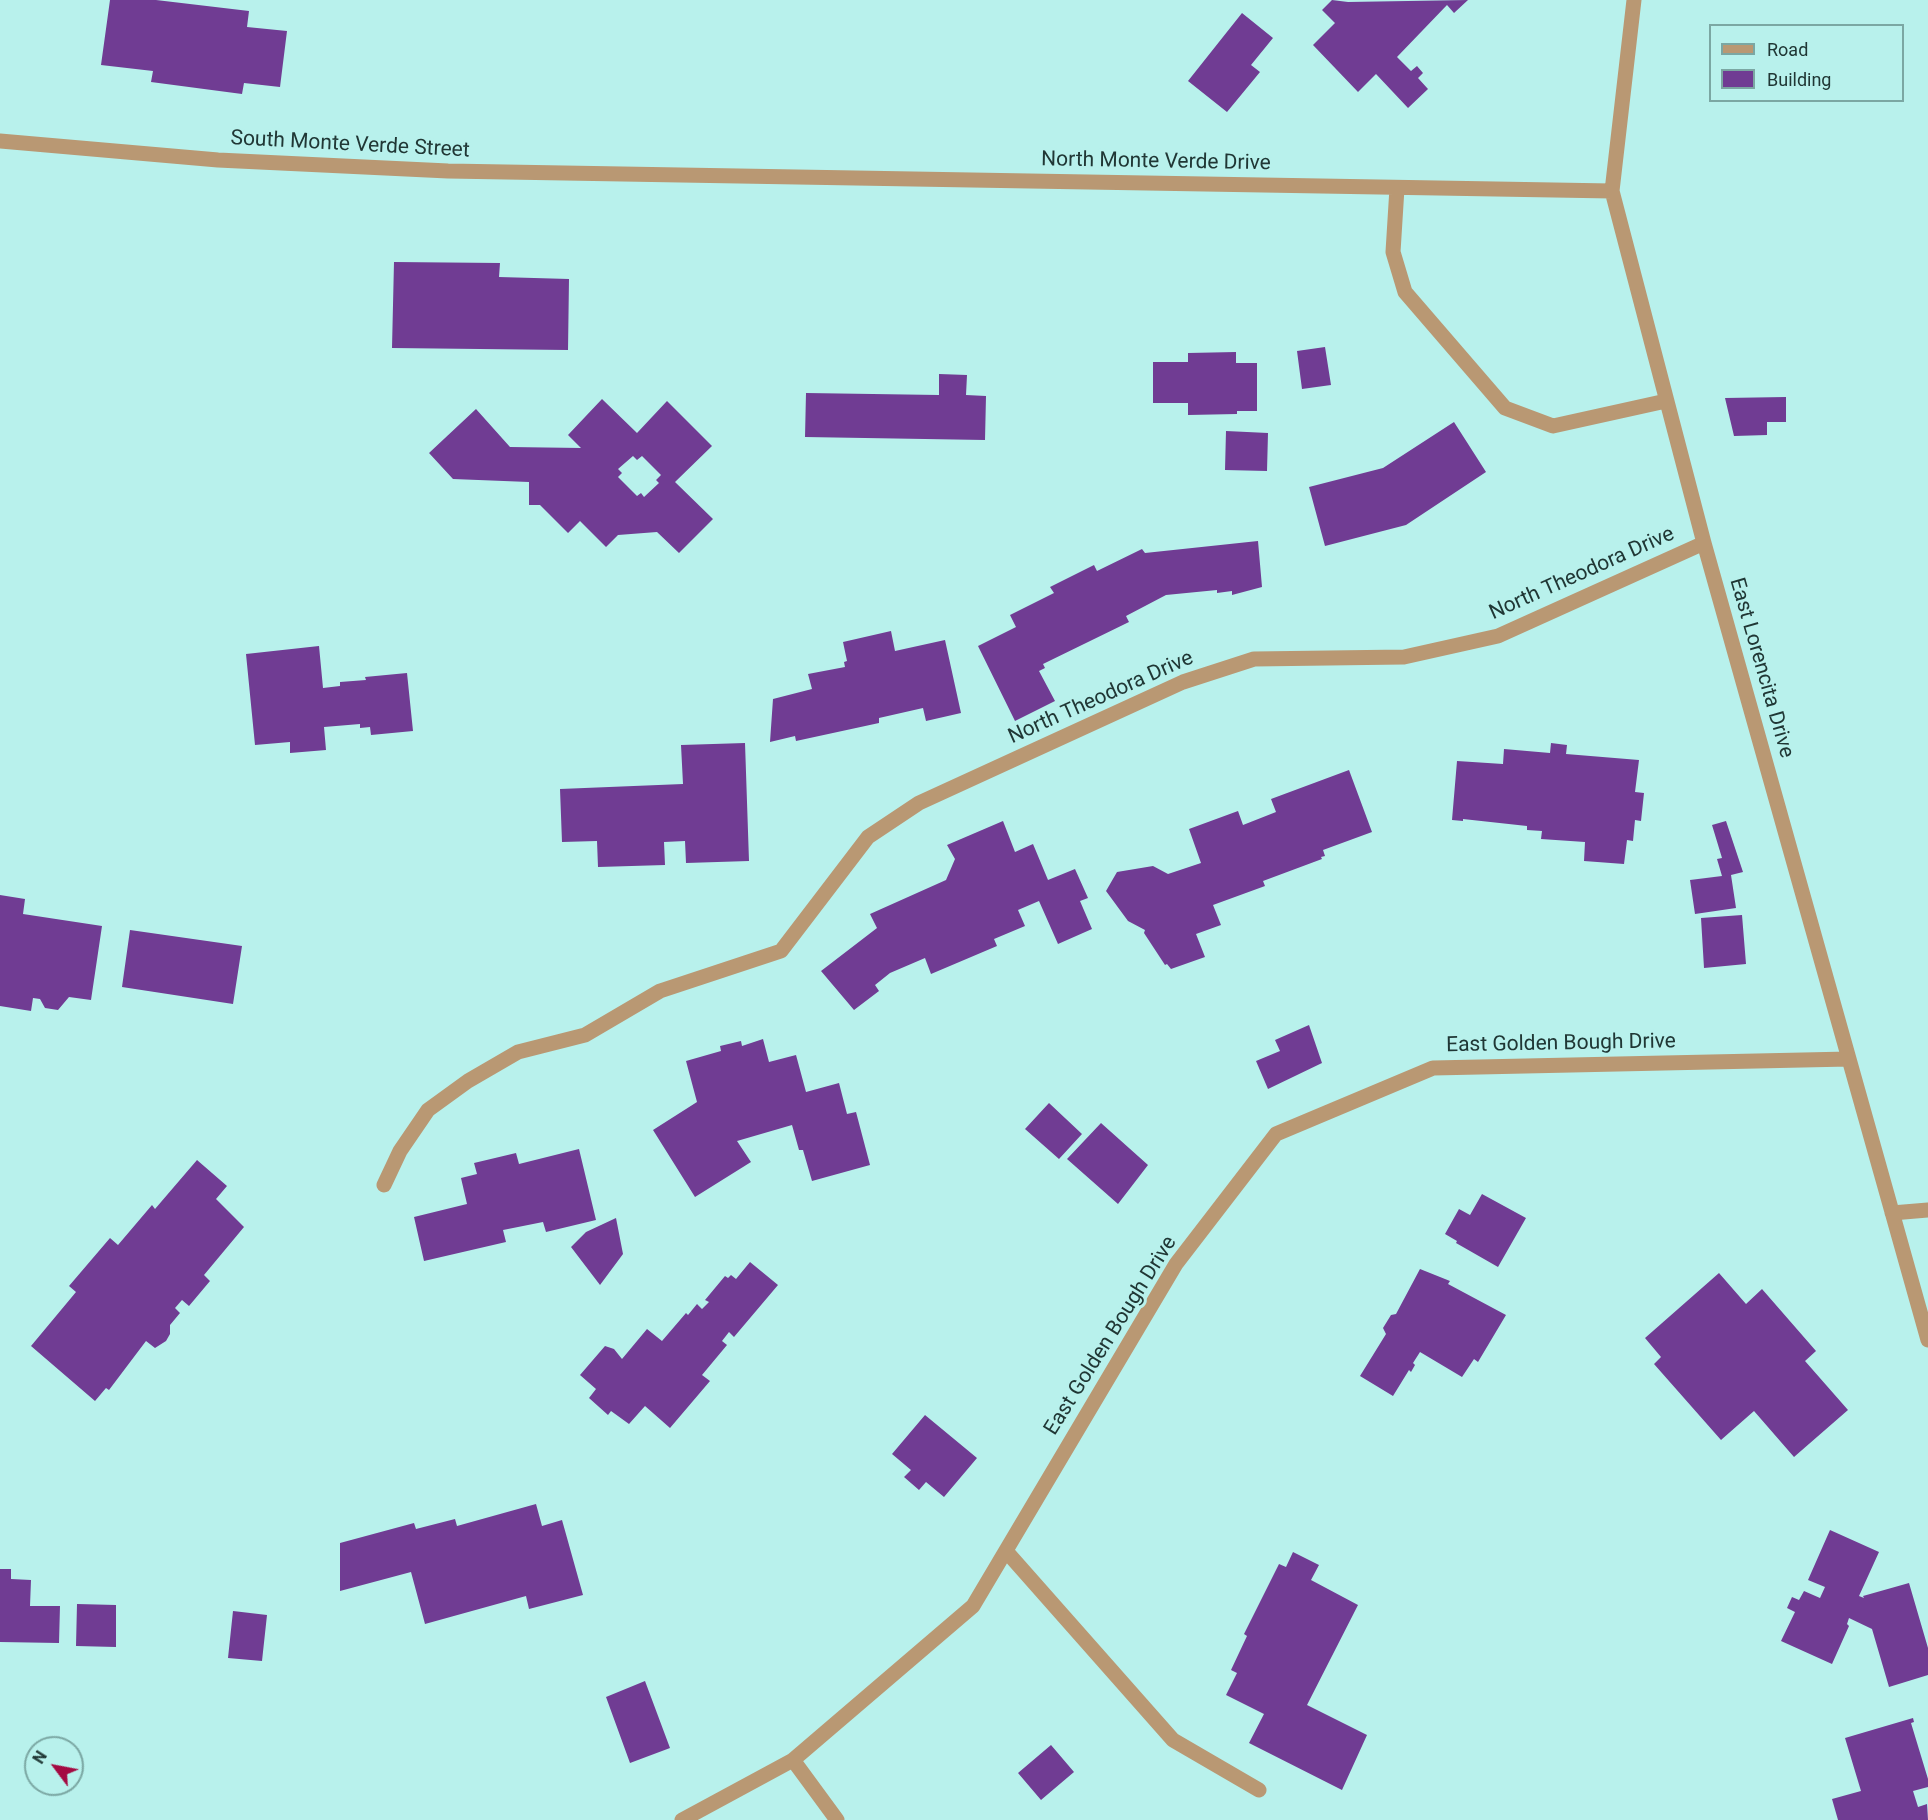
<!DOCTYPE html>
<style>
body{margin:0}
#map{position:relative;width:1928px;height:1820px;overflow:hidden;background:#b8f1ec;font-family:Roboto,sans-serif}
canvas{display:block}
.legend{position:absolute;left:1709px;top:24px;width:195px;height:78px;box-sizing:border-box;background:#b8f1ec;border:2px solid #7ba7a3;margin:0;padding:8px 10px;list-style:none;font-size:18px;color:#203735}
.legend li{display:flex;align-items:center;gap:12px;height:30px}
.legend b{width:30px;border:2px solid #7ba7a3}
.north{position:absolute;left:24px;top:1736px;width:60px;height:60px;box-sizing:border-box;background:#b8f1ec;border:2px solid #7ba7a3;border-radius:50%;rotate:302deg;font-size:16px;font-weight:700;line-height:24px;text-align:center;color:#203735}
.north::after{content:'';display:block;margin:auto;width:21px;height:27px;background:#a40a42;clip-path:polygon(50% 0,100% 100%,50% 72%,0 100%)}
</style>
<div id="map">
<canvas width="1928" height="1820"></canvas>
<ul class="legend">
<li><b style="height:8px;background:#b99873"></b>Road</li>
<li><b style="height:16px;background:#703c93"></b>Building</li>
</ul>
<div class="north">N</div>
</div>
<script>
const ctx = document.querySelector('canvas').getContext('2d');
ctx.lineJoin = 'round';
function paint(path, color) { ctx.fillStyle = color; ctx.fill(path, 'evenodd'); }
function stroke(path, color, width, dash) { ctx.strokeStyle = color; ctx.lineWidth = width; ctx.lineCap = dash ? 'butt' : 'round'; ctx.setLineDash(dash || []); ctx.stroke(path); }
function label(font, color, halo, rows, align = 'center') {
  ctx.font = font + ' Roboto,sans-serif'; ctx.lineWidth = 6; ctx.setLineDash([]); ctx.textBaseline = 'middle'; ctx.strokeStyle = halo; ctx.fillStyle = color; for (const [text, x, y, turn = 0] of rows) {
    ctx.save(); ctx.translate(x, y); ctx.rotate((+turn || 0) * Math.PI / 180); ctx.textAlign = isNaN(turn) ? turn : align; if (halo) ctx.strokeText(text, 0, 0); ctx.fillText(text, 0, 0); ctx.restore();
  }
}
paint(new Path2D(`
 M110,0H156L249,11L247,27L287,31L280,87L244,83L242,94L151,82L153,71L101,65Z
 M1332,0L1348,2L1468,0L1454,13L1447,5L1397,57L1411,71L1417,66L1423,73L1418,78L1428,89L1408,108L1376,74L1358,92L1313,45L1335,23L1322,10Z
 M1242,13L1273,38L1251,65L1260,72L1227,112L1188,81Z
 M394,262L500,263L499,277L569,279L568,350L392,348Z
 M1325,347L1331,385L1302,389L1297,351Z
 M1236,352V363H1257V411H1237V414L1188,415V403H1153V362H1188V353Z
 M939,374L967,375L966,395L986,396L985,440L805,437L806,393L939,395Z
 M1786,397V422H1767V435L1734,436L1725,398Z
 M602,399L637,433L667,401L712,446L675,482L713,519L679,553L657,532L618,535L606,547L580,521L568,533L540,505H529V482L453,479L429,453L476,409L510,447L581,448L568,435ZM633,456L637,460L642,456L661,475L656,480L659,483L644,497L641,493L637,496L618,477L622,473L618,469Z
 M1454,422L1486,472L1406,525L1325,546L1309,487L1383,468Z
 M1226,431L1268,433L1267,471L1225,470Z
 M1258,541L1262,587L1232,595V591L1217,593V590L1166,595L1126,616L1129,622L1043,664L1045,668L1039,671L1055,701L1015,721L978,646L1016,627L1010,615L1054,593L1050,587L1094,565L1097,571L1142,549L1145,553Z
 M891,631L895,651L945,640L961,713L926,721L923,708L879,718V723L796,741L795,736L770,742L773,699L812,689L808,674L845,667L844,662L847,661L843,642Z
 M319,646L323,688L340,686V682L366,680L365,677L407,673L413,731L371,735L370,727L360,728V724L324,727L326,750L290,753V742L255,745L246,654Z
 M745,743L749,861L686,863L685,841L664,842L665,865L598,867L597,841L562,842L560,789L683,784L681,745Z
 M1551,743L1567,745L1566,754L1639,760L1635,792L1644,793L1641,821L1635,820L1633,841L1627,840L1624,864L1584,861L1585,842L1541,839L1542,831L1527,830V826L1463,819V821L1452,820L1457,761L1503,764L1504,749L1550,753Z
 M1349,770L1372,832L1323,850L1325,856L1321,857L1322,859L1263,881L1265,886L1213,905L1221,925L1196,934L1205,957L1171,969L1167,964L1165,965L1144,933L1145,930L1128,921L1106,891L1117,872L1153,866L1168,874L1201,863L1189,829L1238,811L1243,825L1276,812L1271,799Z
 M1003,821L1015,852L1033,844L1048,880L1075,869L1088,898L1080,901L1092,929L1058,944L1039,901L1018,910L1025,926L994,939L997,946L931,974L925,958L890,973L875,985L879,991L854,1010L821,971L877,928L870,914L946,880L955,859L947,845Z
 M1726,821L1743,872L1731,875L1736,908L1695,914L1690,880L1722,876L1717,859L1722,858L1712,825Z
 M0,895L25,899L23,914L102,926L91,1000L69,997L58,1010L45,1008L40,999L33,998L31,1011L0,1006Z
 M1742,915L1746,964L1704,968L1701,918Z
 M130,930L242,946L233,1004L122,987Z
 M1309,1025L1322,1063L1268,1089L1256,1061L1280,1051L1275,1040Z
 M763,1039L769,1062L796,1055L806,1092L839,1083L847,1114L856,1112L870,1165L812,1181L803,1150H799L792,1125L737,1141L751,1162L695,1197L653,1130L697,1102L686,1061L721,1051L720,1046L741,1041L742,1046Z
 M1049,1103L1082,1134L1059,1159L1025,1129Z
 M1101,1123L1148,1165L1118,1204L1067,1159Z
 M579,1149L596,1220L546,1232L543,1222L503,1230L506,1242L424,1261L414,1217L467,1204L461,1178L477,1174L474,1163L516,1153L519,1164Z
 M197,1160L227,1186L216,1199L244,1227L204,1275L210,1281L189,1306L182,1300L175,1308L180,1313L170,1325V1334L166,1341L155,1348L146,1341L109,1390L106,1388L95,1401L31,1346L76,1292L69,1286L110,1238L118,1245L152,1205L155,1209Z
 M1482,1194L1526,1218L1498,1267L1456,1243L1457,1241L1445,1234L1459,1209L1470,1215Z
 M616,1218L623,1254L600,1285L571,1247L586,1232Z
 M750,1262L778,1285L734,1337L729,1332L722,1341L727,1345L702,1375L710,1381L670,1428L645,1406L629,1424L611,1411L608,1415L589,1398L596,1389L580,1375L605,1346L614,1349L622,1359L647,1329L662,1341L686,1313L688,1315L697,1304L702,1309L709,1302L705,1300L725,1276L728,1278L731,1275L736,1279Z
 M1420,1269L1450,1281L1448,1284L1506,1315L1478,1362L1474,1359L1462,1377L1420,1352L1413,1363L1415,1365L1411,1372L1409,1370L1393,1396L1360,1376L1386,1334L1383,1328L1391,1315L1396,1314Z
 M1719,1273L1746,1304L1762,1289L1816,1351L1805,1361L1848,1410L1794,1457L1754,1411L1721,1440L1654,1364L1661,1357L1645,1338Z
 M925,1415L977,1458L944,1497L926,1482L919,1490L904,1477L911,1470L892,1454Z
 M536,1504L542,1526L562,1520L583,1595L529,1609L526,1596L425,1624L411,1572L340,1591V1543L414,1523L416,1529L455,1519L457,1526Z
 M1830,1530L1879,1552L1859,1596L1864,1598L1863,1596L1909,1583L1928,1648V1675L1889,1687L1872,1629L1849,1618L1847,1624L1849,1626L1832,1664L1781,1641L1795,1612L1787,1608L1792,1597L1799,1600L1804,1591L1820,1598L1825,1587L1808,1580Z
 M1293,1552L1319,1565L1311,1580L1358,1605L1307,1705L1367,1735L1342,1790L1249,1743L1264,1714L1226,1695L1237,1673L1231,1670L1247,1636L1244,1634L1279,1564L1286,1567Z
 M0,1569H11V1579L31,1580L30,1606H60L59,1643L0,1642Z
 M77,1604L116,1605V1647L76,1646Z
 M233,1611L267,1615L262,1661L228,1658Z
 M645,1681L670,1748L630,1763L606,1697Z
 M1913,1718L1914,1722L1911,1723L1928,1779V1787L1913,1791L1918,1807L1927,1804L1928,1820H1838L1832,1799L1861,1791L1845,1738Z
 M1051,1745L1074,1772L1041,1800L1018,1773Z`), '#703c93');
stroke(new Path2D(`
 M1634,0L1612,191L1704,543L1928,1340
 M0,141L218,160L448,171L1612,191
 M1397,188L1393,252L1405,292L1505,408L1553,426L1666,401
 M384,1185L400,1151L428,1110L468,1081L518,1052L585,1035L660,991L781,951L868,837L919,803L1183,682L1254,659L1404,657L1498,636L1704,543
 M1892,1213L1928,1210
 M1006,1551L1173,1740L1259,1790
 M793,1760L837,1820
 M682,1820L793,1760L973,1606L1176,1264L1276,1134L1433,1068L1849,1059`), '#b99873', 15);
label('21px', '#203735', '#b8f1ec', [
 ["South Monte Verde Street",350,145,3],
 ["North Monte Verde Drive",1156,162,1],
 ["North Theodora Drive",1582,574,-24],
 ["East Lorencita Drive",1761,668,74],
 ["North Theodora Drive",1101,698,-24],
 ["East Golden Bough Drive",1561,1044,-1],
 ["East Golden Bough Drive",1111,1336,-58]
]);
</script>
